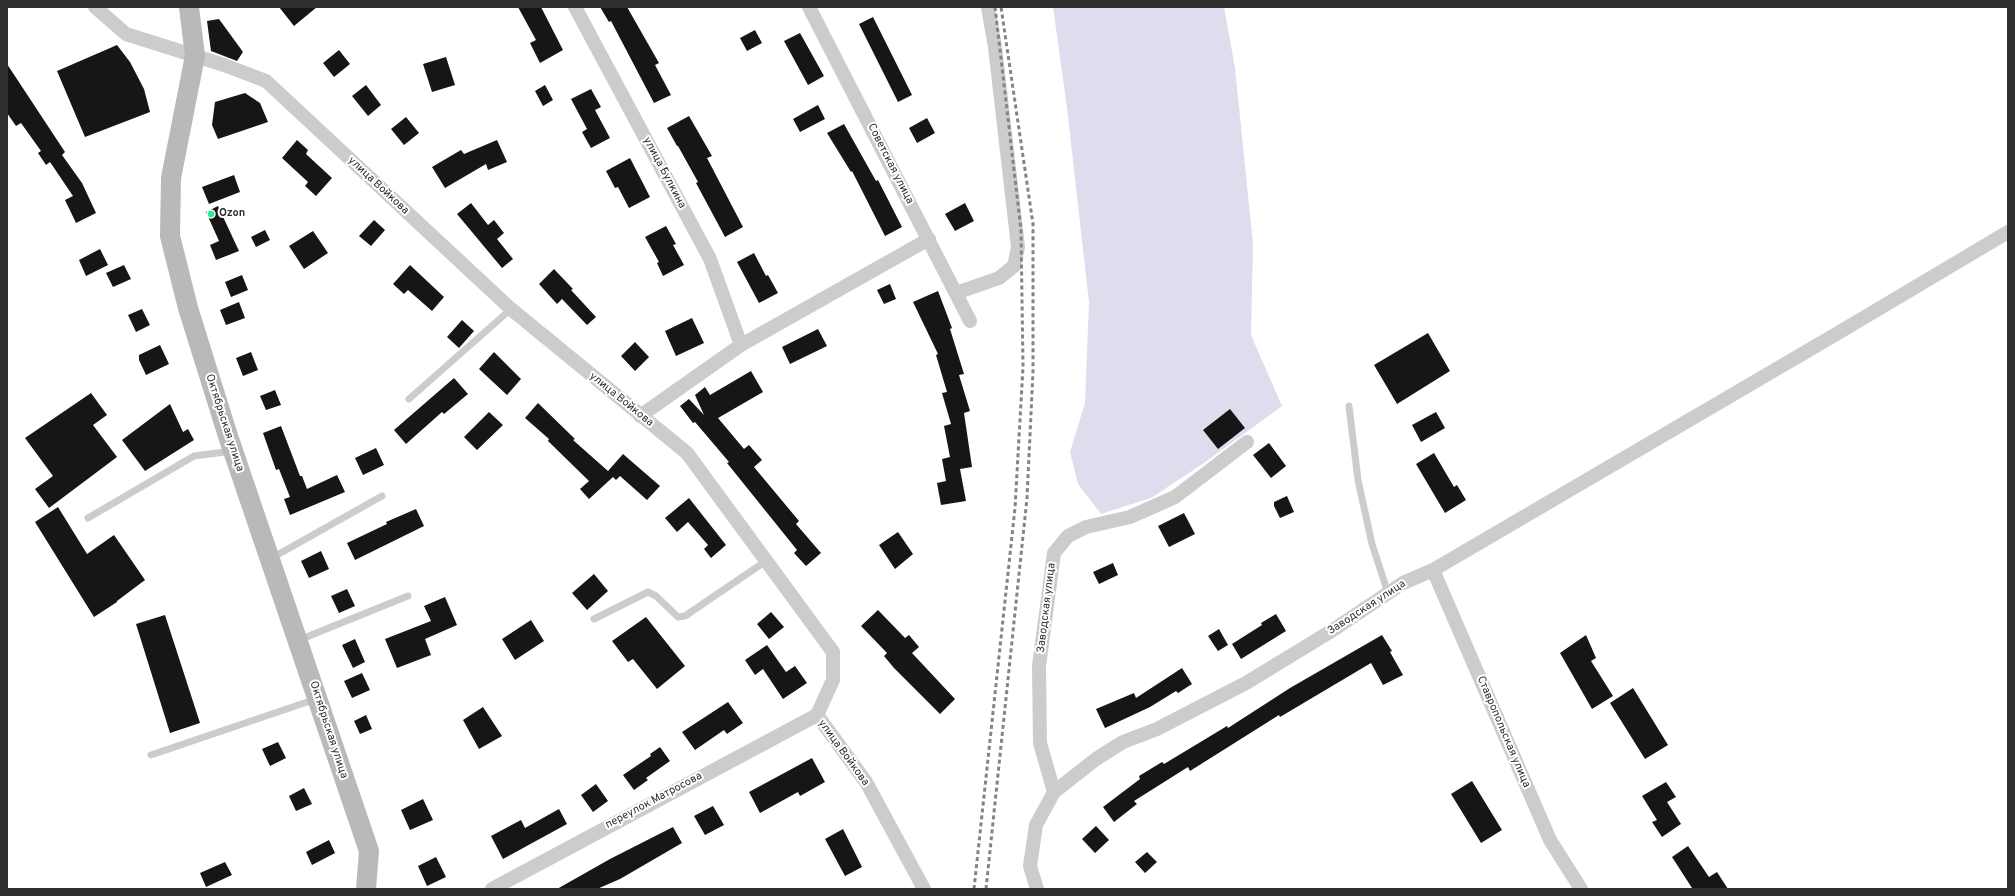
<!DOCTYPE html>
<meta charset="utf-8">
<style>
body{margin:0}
#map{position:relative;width:2015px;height:896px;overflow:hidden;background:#fff;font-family:Overpass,sans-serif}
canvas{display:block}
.frame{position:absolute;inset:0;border:8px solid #2f2f2f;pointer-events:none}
</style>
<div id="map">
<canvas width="2015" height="896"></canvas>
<div class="frame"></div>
</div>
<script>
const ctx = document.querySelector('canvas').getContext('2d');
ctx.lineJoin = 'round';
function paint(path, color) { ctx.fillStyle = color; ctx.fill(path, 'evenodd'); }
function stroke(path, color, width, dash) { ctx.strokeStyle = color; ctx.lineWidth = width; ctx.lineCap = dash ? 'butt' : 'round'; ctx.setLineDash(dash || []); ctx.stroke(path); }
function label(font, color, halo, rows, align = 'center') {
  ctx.font = font + ' Overpass,sans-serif'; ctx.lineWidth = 4; ctx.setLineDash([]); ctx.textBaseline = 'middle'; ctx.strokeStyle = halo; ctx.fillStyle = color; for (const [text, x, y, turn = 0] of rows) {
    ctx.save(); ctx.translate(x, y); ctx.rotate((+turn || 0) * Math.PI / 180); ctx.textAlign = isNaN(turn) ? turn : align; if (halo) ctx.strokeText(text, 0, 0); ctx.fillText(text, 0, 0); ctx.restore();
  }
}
paint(new Path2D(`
 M1053,7H1224L1235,68L1253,244L1251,335L1282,406L1204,463L1151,498L1101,514L1078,484L1070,452L1085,403L1089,302L1067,108Z`), '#dedded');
paint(new Path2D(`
 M279,7H317L294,26Z
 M518,7H541L563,50L540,63L530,43L536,40Z
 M600,7H627L659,63L655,65L671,95L654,103L611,21L609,22Z
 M873,17L912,95L898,102L859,24Z
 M219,19L243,52L237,61L211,51L207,21Z
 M755,30L762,43L747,51L740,38Z
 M800,33L824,76L808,85L784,41Z
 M117,45L130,62L144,89L150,112L85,137L57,71Z
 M339,50L350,64L334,77L323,63Z
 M446,57L455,85L432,92L423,64Z
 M7,64L65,152L62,155L82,183L96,213L76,223L65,200L73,196L50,162L46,165L38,153L41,151L21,123L16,126L7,113Z
 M366,85L381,105L368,116L352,96Z
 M545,85L553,100L543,106L535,91Z
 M591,89L601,107L595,110L610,138L591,148L582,132L587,129L571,99Z
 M245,93L260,103L268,122L218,139L212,125L215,102Z
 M818,105L825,119L800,132L793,119Z
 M689,116L712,156L707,158L743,227L725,237L696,183L698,182L678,146H677L667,128Z
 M406,117L419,133L404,145L391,129Z
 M927,118L935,133L917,143L909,128Z
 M844,124L876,181L878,180L902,227L885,236L852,171L851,172L827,133Z
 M297,140L308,150L306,154L332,178L316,196L305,186L308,182L282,158Z
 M497,140L507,162L488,170L486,164L445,188L432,167L461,150L464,154Z
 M630,158L650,197L629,208L618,187L615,188L606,171Z
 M234,175L240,192L209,204L202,187Z
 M471,203L488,225L494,220L504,233L497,239L513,259L502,268L457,214Z
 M965,203L974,221L955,231L945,214Z
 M218,206L239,251L216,260L210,245L219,241L206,212Z
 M374,220L385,230L371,246L359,236Z
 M666,226L676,244L673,245L684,265L663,276L657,263L659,262L645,237Z
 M265,230L270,240L256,247L251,237Z
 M313,231L328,253L304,269L289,246Z
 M100,249L108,265L86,276L79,260Z
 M754,253L766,276L768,275L778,293L759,303L737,262Z
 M124,265L131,279L113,287L106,273Z
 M410,265L444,297L432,311L408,290L404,294L393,284Z
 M554,269L573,289L571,290L596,317L587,325L562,299L557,304L539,284Z
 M242,275L248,290L231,297L225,282Z
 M890,284L896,299L884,304L877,290Z
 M938,291L952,328L950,329L964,374L959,375L970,411L964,413L972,467L960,469L966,501L941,505L937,483L946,481L942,459L950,457L944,426L951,424L942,393L947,392L936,355L938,354L913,302Z
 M239,302L245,318L226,325L220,310Z
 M142,309L150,325L136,332L128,315Z
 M692,318L704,343L676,356L665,331Z
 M462,320L474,331L459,348L447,337Z
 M818,329L827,346L790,364L782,347Z
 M1428,333L1450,371L1397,404L1374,365Z
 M635,342L649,357L635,371L621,356Z
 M160,345L169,364L146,375L139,360V355Z
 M251,352L258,370L243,376L236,358Z
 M494,352L521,379L507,395L479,369Z
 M751,371L763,392L718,418L744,449L749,445L762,460L754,467L799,521L796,524L821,553L806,566L794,553L797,550L727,463L729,462L695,422L693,423L680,406L689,399L704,415L695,395L705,387L710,395Z
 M454,378L468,394L444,414L442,412L406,444L394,430Z
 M275,390L281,405L266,410L260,396Z
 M91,393L107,415L93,425L117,457L49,508L35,489L53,476L25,438Z
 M538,403L575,439L573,440L608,471L623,454L660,486L647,500L620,476L616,480L613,477L589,499L580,489L589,481L548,441L549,439L525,418Z
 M170,404L183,432L188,429L194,440L145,471L122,440Z
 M1230,409L1245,428L1218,449L1203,430Z
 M489,412L503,425L477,450L464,437Z
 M1436,412L1445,428L1421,442L1412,425Z
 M281,426L300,476H302L307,489L337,475L345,492L290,515L284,499L290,497L279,469L276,470L263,433Z
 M1269,443L1286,466L1271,478L1253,455Z
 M376,448L384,465L363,475L355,458Z
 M1434,453L1454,487L1457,485L1466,500L1445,513L1416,464Z
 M1287,496L1294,512L1280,518L1274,506V502Z
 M689,498L726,545L711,558L704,549L708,545L688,522L677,532L665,518Z
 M58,507L87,554L114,535L145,580L117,601V602L94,617L35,522Z
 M416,509L424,526L355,560L347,543L387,524L386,522Z
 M1184,513L1195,534L1169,547L1158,526Z
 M898,532L913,554L895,569L879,545Z
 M321,551L329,569L309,578L301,561Z
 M1113,563L1118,575L1099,584L1093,572Z
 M594,574L608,591L587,610L572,593Z
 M347,589L355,606L339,613L331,596Z
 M445,597L457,625L425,639L431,655L397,668L385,639L431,621L424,606Z
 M878,610L905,638L909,635L919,647L912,653L955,699L940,714L894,668L884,656L887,653L861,626Z
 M771,612L784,627L769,639L757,624Z
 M1276,614L1286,631L1241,659L1232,644L1262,625L1261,623Z
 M165,615L200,723L170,733L136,624Z
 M646,617L685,666L657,689L633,659L628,662L612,641Z
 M531,620L544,641L515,660L502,639Z
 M1219,629L1228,645L1218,651L1208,636Z
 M1382,635L1392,651L1390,652L1403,675L1383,685L1371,663L1280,717L1279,715L1190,771L1188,767L1134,801L1137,804L1114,822L1103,807L1140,779L1139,776L1162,762L1164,764L1227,726L1228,728L1290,688Z
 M1586,635L1596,658L1591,661L1613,696L1592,709L1560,653Z
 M355,639L365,662L353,668L342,645Z
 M767,645L786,672L795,666L807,683L783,699L763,669L755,675L745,660Z
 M1182,668L1192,684L1178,693L1176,691L1150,707L1105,728L1096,709L1134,693L1136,698Z
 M362,673L370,690L352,698L344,681Z
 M1633,688L1668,745L1645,759L1610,703Z
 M728,702L743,723L727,734L724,730L695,750L682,732Z
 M483,707L502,736L479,749L463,720Z
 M366,715L372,729L360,734L354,721Z
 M278,742L286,758L270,766L262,749Z
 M660,747L670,761L646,778L648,780L634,790L623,775L651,756L650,754Z
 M812,758L825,782L800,796L798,792L760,813L749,792Z
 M1472,781L1502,830L1481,843L1451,794Z
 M1666,782L1676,797L1667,802L1681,824L1662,837L1652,822L1657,820L1642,796Z
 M596,784L608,801L593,812L581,795Z
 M304,788L312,804L296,811L289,796Z
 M423,799L433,820L410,830L401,810Z
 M713,806L724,825L705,835L694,816Z
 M559,809L567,824L503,859L491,836L521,820L525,828Z
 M1096,826L1109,840L1095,853L1082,839Z
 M673,827L682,843L620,879L597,889H557L610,859Z
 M843,829L862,867L845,876L825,839Z
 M329,840L335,853L312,865L306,852Z
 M1688,846L1709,877L1717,872L1728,889H1691L1692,888L1672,857Z
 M1147,852L1157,862L1145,873L1135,862Z
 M436,857L446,877L427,886L418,866Z
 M225,862L232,875L206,887L200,873Z`), '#161616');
stroke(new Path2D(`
 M409,399L511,309
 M1349,406L1358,480L1372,544L1388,593
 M88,518L194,456L233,451
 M270,559L382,496
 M594,619L648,592L656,596L678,617L685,616L766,561
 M299,640L408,596
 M151,755L316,699`), '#ccc', 7);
stroke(new Path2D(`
 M95,7L126,34L224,65L266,81L511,309L687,453L833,652V680L817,715
 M575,7L710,259L741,345
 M809,7L970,321
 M956,293L999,278L1014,266L1018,247L995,47L988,7
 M640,416L741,345L929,239
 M1433,570L1550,840L1581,889
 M817,715L866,782L924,889
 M1054,792L1040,743L1039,666L1054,553L1068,536L1086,527L1130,517L1175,497L1247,442
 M492,889L817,715
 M1037,889L1030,866L1036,825L1054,792L1096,759L1123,742L1157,729L1246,683L1333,630L1403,583L1433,570L1838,333L2008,232`), '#ccc', 14);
stroke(new Path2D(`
 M189,7L195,56L171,178L170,236L188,308L228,436L369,851L366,889`), '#b9b9b9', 20);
stroke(new Path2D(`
 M974,889L1015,508L1023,367L1021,230L995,7
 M986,889L1027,498L1033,372V224L1001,7`), '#848484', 3, [4, 3]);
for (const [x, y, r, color] of [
 [211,214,4,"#2cec93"]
]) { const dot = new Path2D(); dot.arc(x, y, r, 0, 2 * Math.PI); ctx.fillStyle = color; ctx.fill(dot); stroke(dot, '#fff', 1.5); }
label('11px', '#2f2f2f', '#fff', [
 ["Советская улица",890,164,63],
 ["улица Булкина",664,173,62],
 ["улица Войкова",378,186,43],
 ["улица Войкова",621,400,39],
 ["Октябрьская улица",224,423,72],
 ["Заводская улица",1047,608,-83],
 ["Заводская улица",1367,608,-33],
 ["Октябрьская улица",328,730,72],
 ["Ставропольская улица",1503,732,67],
 ["улица Войкова",843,753,54],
 ["переулок Матросова",654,801,-28]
]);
label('bold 11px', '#2f2f2f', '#fff', [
 ["Ozon",219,214]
], 'left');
</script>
